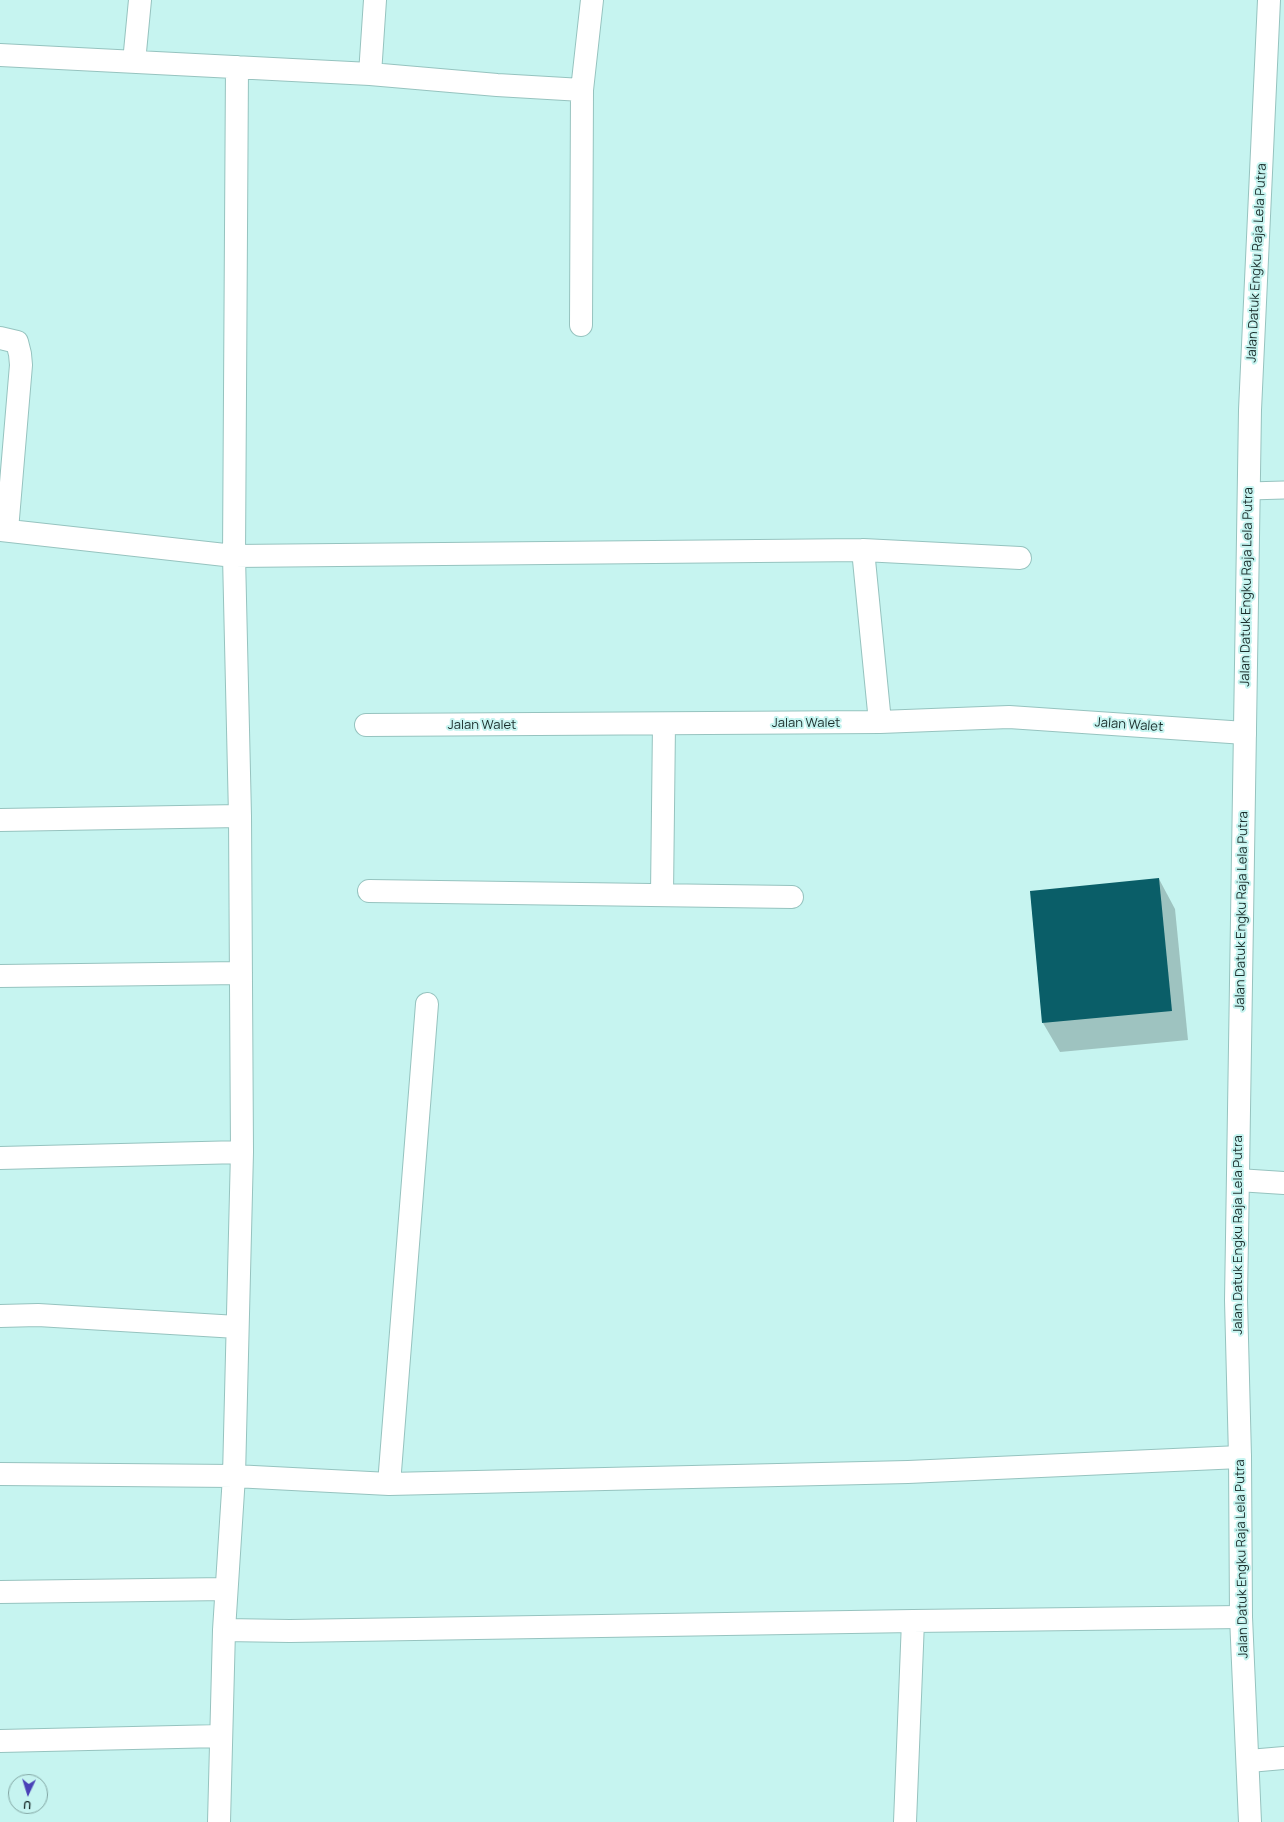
<!DOCTYPE html>
<style>
body{margin:0}
#map{position:relative;width:1284px;height:1822px;overflow:hidden;background:#c6f4f0;font-family:Manrope,sans-serif}
canvas{display:block}
.north{position:absolute;left:8px;top:1774px;width:40px;height:40px;box-sizing:border-box;background:#c6f4f0;border:1px solid #81a4a1;border-radius:50%;rotate:184deg;font-size:11px;font-weight:700;line-height:16px;text-align:center;color:#1a2d2b}
.north::after{content:'';display:block;margin:auto;width:14px;height:18px;background:#4941b7;clip-path:polygon(50% 0,100% 100%,50% 72%,0 100%)}
</style>
<div id="map">
<canvas width="1284" height="1822"></canvas>
<div class="north">U</div>
</div>
<script>
const ctx = document.querySelector('canvas').getContext('2d');
ctx.lineJoin = 'round';
function paint(path, color) { ctx.fillStyle = color; ctx.fill(path, 'evenodd'); }
function stroke(path, color, width, dash) { ctx.strokeStyle = color; ctx.lineWidth = width; ctx.lineCap = dash ? 'butt' : 'round'; ctx.setLineDash(dash || []); ctx.stroke(path); }
function label(font, color, halo, rows, align = 'center') {
  ctx.font = font + ' Manrope,sans-serif'; ctx.lineWidth = 4; ctx.setLineDash([]); ctx.textBaseline = 'middle'; ctx.strokeStyle = halo; ctx.fillStyle = color; for (const [text, x, y, turn = 0] of rows) {
    ctx.save(); ctx.translate(x, y); ctx.rotate((+turn || 0) * Math.PI / 180); ctx.textAlign = isNaN(turn) ? turn : align; if (halo) ctx.strokeText(text, 0, 0); ctx.fillText(text, 0, 0); ctx.restore();
  }
}
paint(new Path2D(`
 M1159,879L1175,909L1188,1040L1060,1052L1043,1023Z`), '#0003');
paint(new Path2D(`
 M1159,878L1172,1011L1042,1023L1030,891Z`), '#0a5e68');
const lane = new Path2D(`
 M1249,491L1284,490`);
const street = new Path2D(`
 M0,55L370,74L497,85L582,90
 M134,62L140,0
 M370,74L375,0
 M581,325L582,90L592,0
 M0,338L17,342L20,354L21,365L7,530
 M0,530L234,556L863,550
 M880,722L863,550L1020,558
 M366,725L880,722L1009,717L1245,733
 M0,820L240,816
 M369,891L792,897
 M662,894L664,724
 M0,976L241,973
 M0,1158L242,1152
 M1238,1180L1284,1183
 M0,1316L38,1315L237,1327
 M0,1474L234,1476L389,1484L908,1472L1240,1457
 M389,1484L427,1004
 M0,1592L226,1589
 M224,1630L290,1631L913,1621L1241,1617
 M0,1741L221,1736
 M1249,1761L1284,1758
 M219,1822L224,1630L234,1476L242,1152L240,816L234,556L237,67
 M905,1822L913,1621`);
const secondary = new Path2D(`
 M1250,1822L1241,1617L1240,1457L1236,1300L1250,410L1269,0`);
stroke(lane, '#96c3bf', 19);
stroke(street, '#96c3bf', 24);
stroke(secondary, '#96c3bf', 24);
stroke(lane, '#fff', 17);
stroke(street, '#fff', 22);
stroke(secondary, '#fff', 22);
label('13px', '#1a2d2b', '#c6f4f0', [
 ["Jalan Datuk Engku Raja Lela Putra",1257,263,-87],
 ["Jalan Datuk Engku Raja Lela Putra",1247,587,-89],
 ["Jalan Walet",806,723],
 ["Jalan Walet",482,725],
 ["Jalan Walet",1129,725,4],
 ["Jalan Datuk Engku Raja Lela Putra",1242,911,-89],
 ["Jalan Datuk Engku Raja Lela Putra",1238,1235,-90],
 ["Jalan Datuk Engku Raja Lela Putra",1242,1559,-91]
]);
</script>
